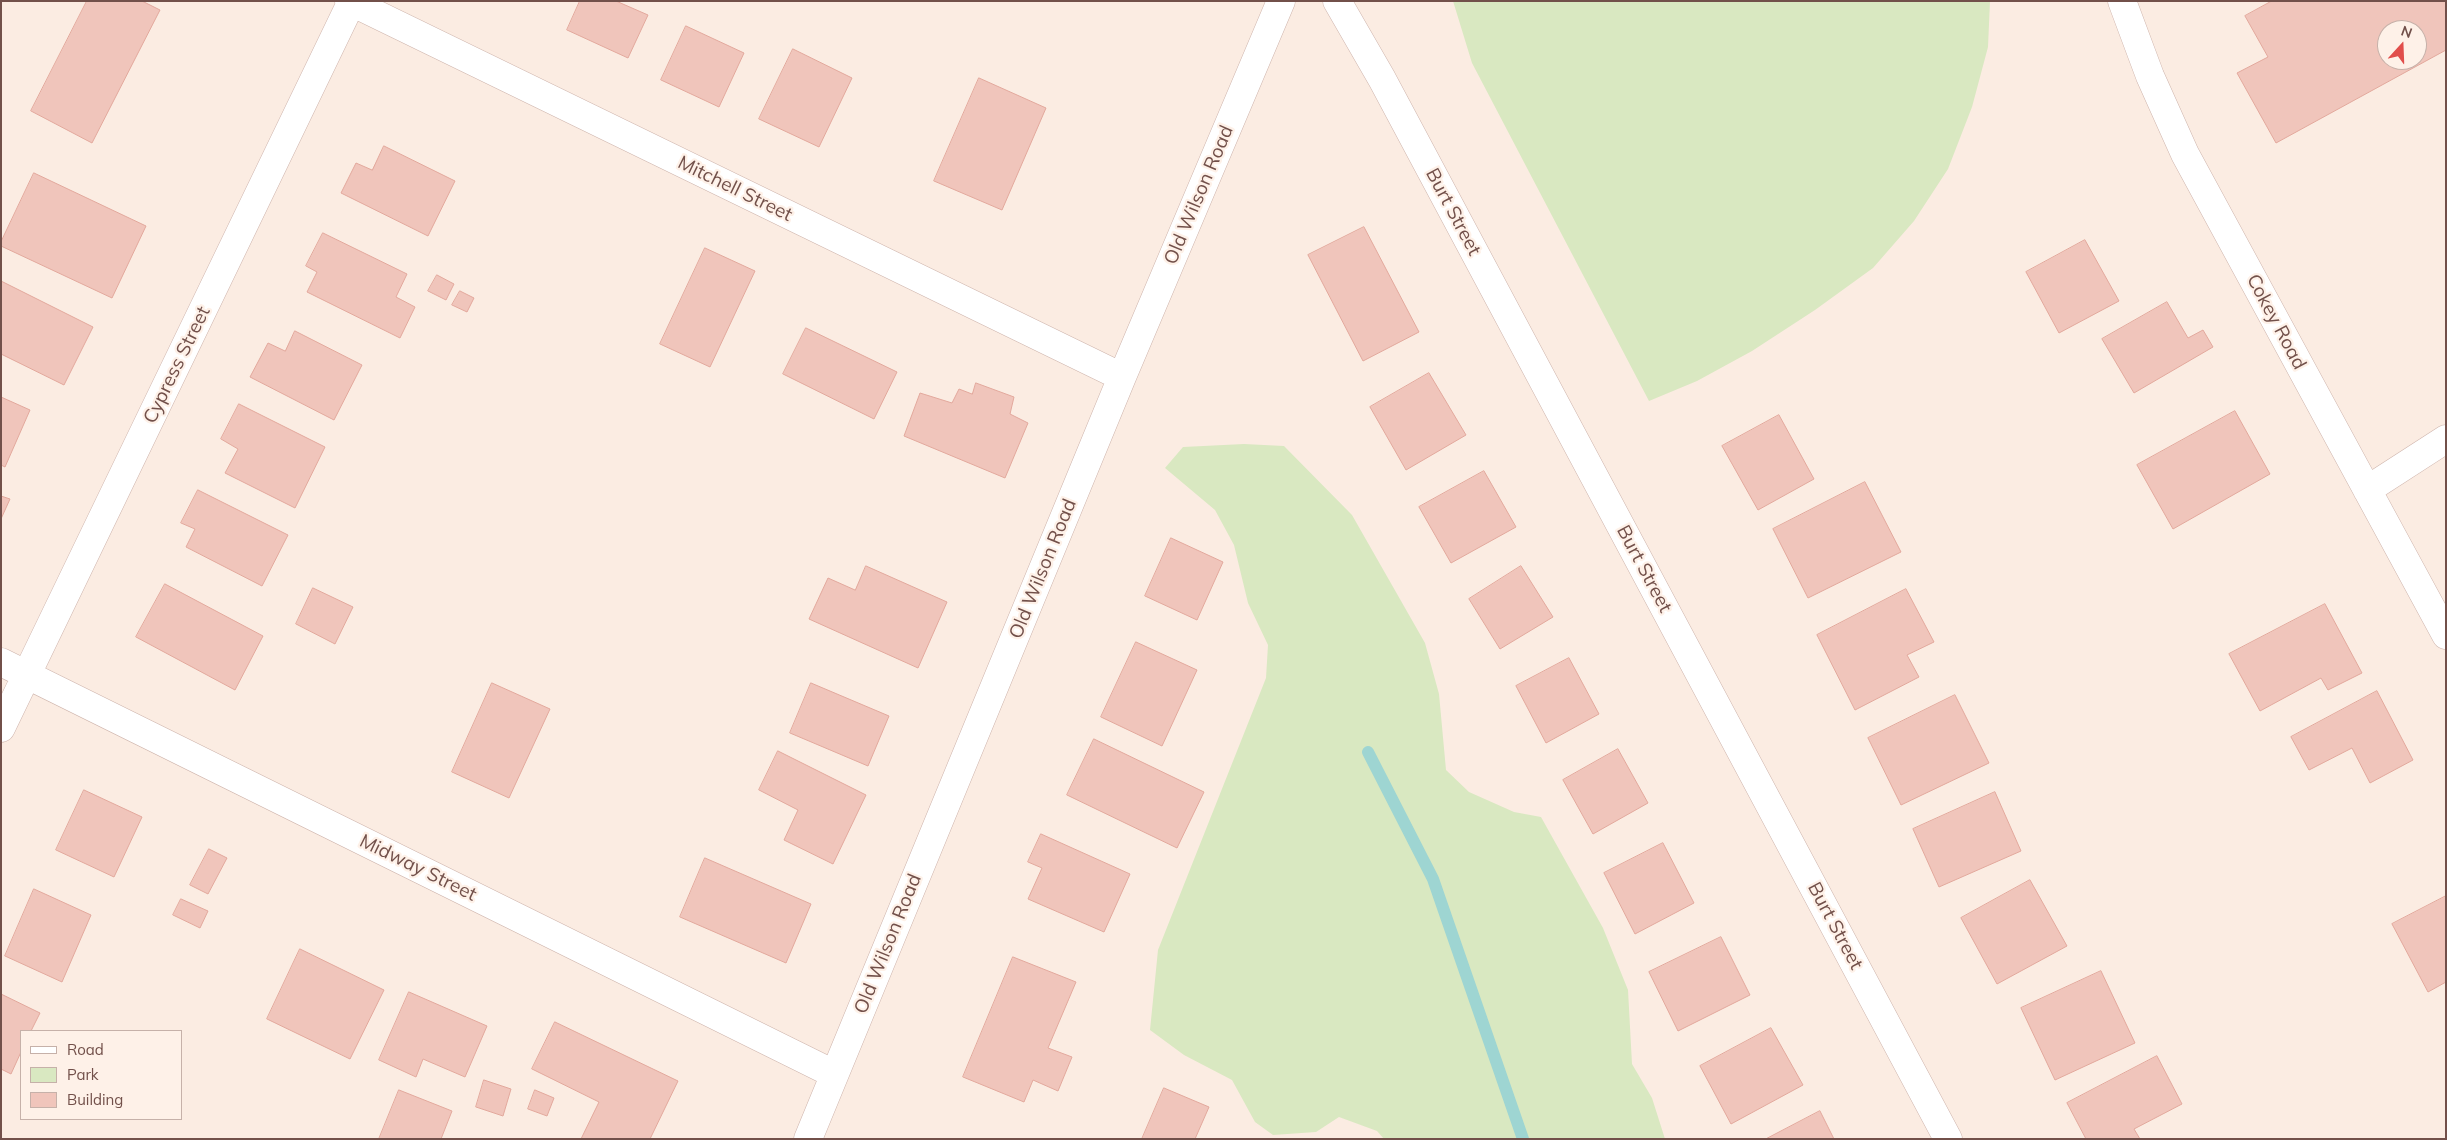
<!DOCTYPE html>
<style>
body{margin:0}
#map{position:relative;width:2447px;height:1140px;overflow:hidden;background:#fbece2;font-family:Mulish,sans-serif}
canvas{display:block}
.frame{position:absolute;inset:0;border:2px solid #72504a;pointer-events:none}
.legend{position:absolute;left:20px;top:1030px;width:162px;height:90px;box-sizing:border-box;background:#fef1e8;border:1px solid #c6b1a9;margin:0;padding:6px 9px;list-style:none;font-size:15px;color:#72504a}
.legend li{display:flex;align-items:center;gap:10px;height:25px}
.legend b{width:25px;border:1px solid #c6b1a9}
.north{position:absolute;left:2377px;top:20px;width:50px;height:50px;box-sizing:border-box;background:#fef1e8;border:1px solid #c6b1a9;border-radius:50%;rotate:20deg;font-size:14px;font-weight:700;line-height:20px;text-align:center;color:#72504a}
.north::after{content:'';display:block;margin:auto;width:18px;height:22px;background:#e14e4b;clip-path:polygon(50% 0,100% 100%,50% 72%,0 100%)}
</style>
<div id="map">
<canvas width="2447" height="1140"></canvas>
<div class="frame"></div>
<ul class="legend">
<li><b style="height:6px;background:#fff"></b>Road</li>
<li><b style="height:14px;background:#d9e8c1"></b>Park</li>
<li><b style="height:14px;background:#f0c5bb"></b>Building</li>
</ul>
<div class="north">N</div>
</div>
<script>
const ctx = document.querySelector('canvas').getContext('2d');
ctx.lineJoin = 'round';
function paint(path, color) { ctx.fillStyle = color; ctx.fill(path, 'evenodd'); }
function stroke(path, color, width, dash) { ctx.strokeStyle = color; ctx.lineWidth = width; ctx.lineCap = dash ? 'butt' : 'round'; ctx.setLineDash(dash || []); ctx.stroke(path); }
function label(font, color, halo, rows, align = 'center') {
  ctx.font = font + ' Mulish,sans-serif'; ctx.lineWidth = 4.5; ctx.setLineDash([]); ctx.textBaseline = 'middle'; ctx.strokeStyle = halo; ctx.fillStyle = color; for (const [text, x, y, turn = 0] of rows) {
    ctx.save(); ctx.translate(x, y); ctx.rotate((+turn || 0) * Math.PI / 180); ctx.textAlign = isNaN(turn) ? turn : align; if (halo) ctx.strokeText(text, 0, 0); ctx.fillText(text, 0, 0); ctx.restore();
  }
}
paint(new Path2D(`
 M1453,1H1990L1988,47L1972,107L1948,169L1914,221L1873,268L1815,310L1752,351L1697,381L1649,401L1472,63Z
 M1244,444L1284,446L1352,515L1425,643L1439,694L1446,770L1469,792L1514,812L1541,817L1603,928L1628,990L1632,1064L1652,1098L1665,1139H1384L1377,1131L1339,1117L1316,1132L1273,1135L1255,1122L1232,1080L1184,1055L1150,1030L1158,950L1266,678L1268,645L1248,603L1234,545L1215,510L1165,468L1183,447Z`), '#d9e8c1');
stroke(new Path2D(`
 M1368,752L1433,879L1523,1139`), '#9ed5d2', 12);
const building = new Path2D(`
 M87,1H142L160,10L92,143L31,111Z
 M580,1H616L648,15L628,58L567,30Z
 M2272,1H2446V50L2276,143L2237,73L2268,57L2245,16ZM2387,30H2417V60H2387Z
 M686,26L744,53L719,107L661,80Z
 M793,49L852,78L819,147L759,119Z
 M979,78L1046,108L1002,210L934,181Z
 M384,146L455,181L428,236L341,193L356,163L372,170Z
 M34,173L146,226L112,298L1,246V242Z
 M1364,227L1419,332L1363,361L1308,255Z
 M323,233L407,274L396,297L415,307L400,338L307,292L317,272L306,266Z
 M2085,240L2119,301L2059,333L2026,272Z
 M705,248L755,271L710,367L660,344Z
 M437,275L454,284L446,300L428,291Z
 M1,281L93,327L64,385L1,354Z
 M460,291L474,298L467,312L452,305Z
 M2167,302L2188,338L2203,330L2213,347L2134,393L2102,339Z
 M806,328L897,372L874,419L783,374Z
 M295,331L362,365L334,420L250,377L268,343L285,351Z
 M1429,373L1466,435L1406,470L1370,407Z
 M976,383L1014,397L1010,414L1028,423L1005,478L904,436L920,393L952,403L959,389L972,394Z
 M1,397L30,410L5,467L1,465Z
 M239,404L325,447L295,508L225,473L238,449L221,439Z
 M2235,411L2270,474L2173,529L2137,465Z
 M1779,415L1814,479L1758,510L1722,446Z
 M1484,471L1516,527L1451,563L1419,507Z
 M1865,482L1901,552L1808,598L1773,529Z
 M198,490L288,535L262,586L186,547L195,529L181,523Z
 M1,496L10,499L1,519Z
 M1171,538L1223,562L1197,620L1145,596Z
 M866,566L947,602L918,668L809,619L828,578L855,590Z
 M1521,566L1553,617L1500,649L1469,599Z
 M165,584L263,636L235,690L136,637Z
 M313,588L353,607L335,644L296,624Z
 M1906,589L1934,642L1907,655L1919,677L1855,710L1817,635Z
 M2325,604L2362,673L2328,690L2321,678L2260,711L2229,654Z
 M1136,642L1197,670L1162,746L1101,717Z
 M1569,658L1599,714L1546,743L1516,686Z
 M492,683L550,709L509,798L452,772Z
 M811,683L889,716L868,766L790,733Z
 M2377,691L2413,760L2370,783L2352,748L2309,770L2291,737Z
 M1955,695L1989,763L1901,805L1868,738Z
 M1094,739L1204,792L1177,848L1067,795Z
 M1618,749L1648,803L1593,834L1563,780Z
 M778,751L866,795L833,864L784,840L798,810L759,790Z
 M84,790L142,817L114,877L56,850Z
 M1995,792L2021,851L1939,887L1913,829Z
 M1041,834L1130,874L1104,932L1028,899L1042,868L1028,862Z
 M1663,843L1694,903L1635,934L1604,873Z
 M209,849L227,858L208,894L190,885Z
 M705,858L811,904L786,963L680,917Z
 M2030,880L2067,946L1997,984L1961,918Z
 M34,889L91,915L62,982L5,956Z
 M2446,896V982L2428,992L2392,924Z
 M181,899L208,911L200,928L173,915Z
 M1721,937L1750,995L1678,1031L1649,972Z
 M300,949L384,990L350,1059L267,1019Z
 M1013,957L1076,982L1048,1048L1072,1057L1058,1091L1033,1080L1024,1102L963,1077Z
 M2101,971L2135,1043L2055,1080L2021,1008Z
 M409,992L487,1026L465,1077L423,1059L416,1077L379,1060Z
 M1,994L40,1013L31,1031H21V1052L11,1074L1,1069Z
 M555,1022L678,1081L650,1139H581L599,1102L532,1069Z
 M1771,1028L1803,1085L1731,1124L1700,1066Z
 M2157,1056L2182,1104L2134,1129L2140,1139H2086L2067,1103Z
 M484,1080L511,1089L503,1116L476,1107Z
 M1164,1088L1209,1107L1195,1139H1142Z
 M399,1090L452,1111L441,1139H379Z
 M535,1090L554,1098L547,1116L528,1109Z
 M1820,1111L1834,1139H1766Z`);
paint(building, '#f0c5bb');
stroke(building, '#e2a89c', 1);
const minor = new Path2D(`
 M349,1L1122,377
 M1337,1L1382,79L1948,1139
 M2122,1L2150,76L2185,154L2446,635
 M2367,490L2446,439
 M1,662L834,1074
 M1,728L352,1
 M808,1139L1122,377L1281,1`);
stroke(minor, '#ceb4ac', 29);
stroke(minor, '#fff', 28);
label('19px', '#72504a', '#fef1e8', [
 ["Mitchell Street",735,189,26],
 ["Old Wilson Road",1199,195,-67],
 ["Burt Street",1453,212,62],
 ["Cokey Road",2276,322,62],
 ["Cypress Street",177,365,-64],
 ["Old Wilson Road",1043,569,-68],
 ["Burt Street",1644,569,62],
 ["Midway Street",418,868,26],
 ["Burt Street",1835,926,62],
 ["Old Wilson Road",888,944,-68]
]);
</script>
